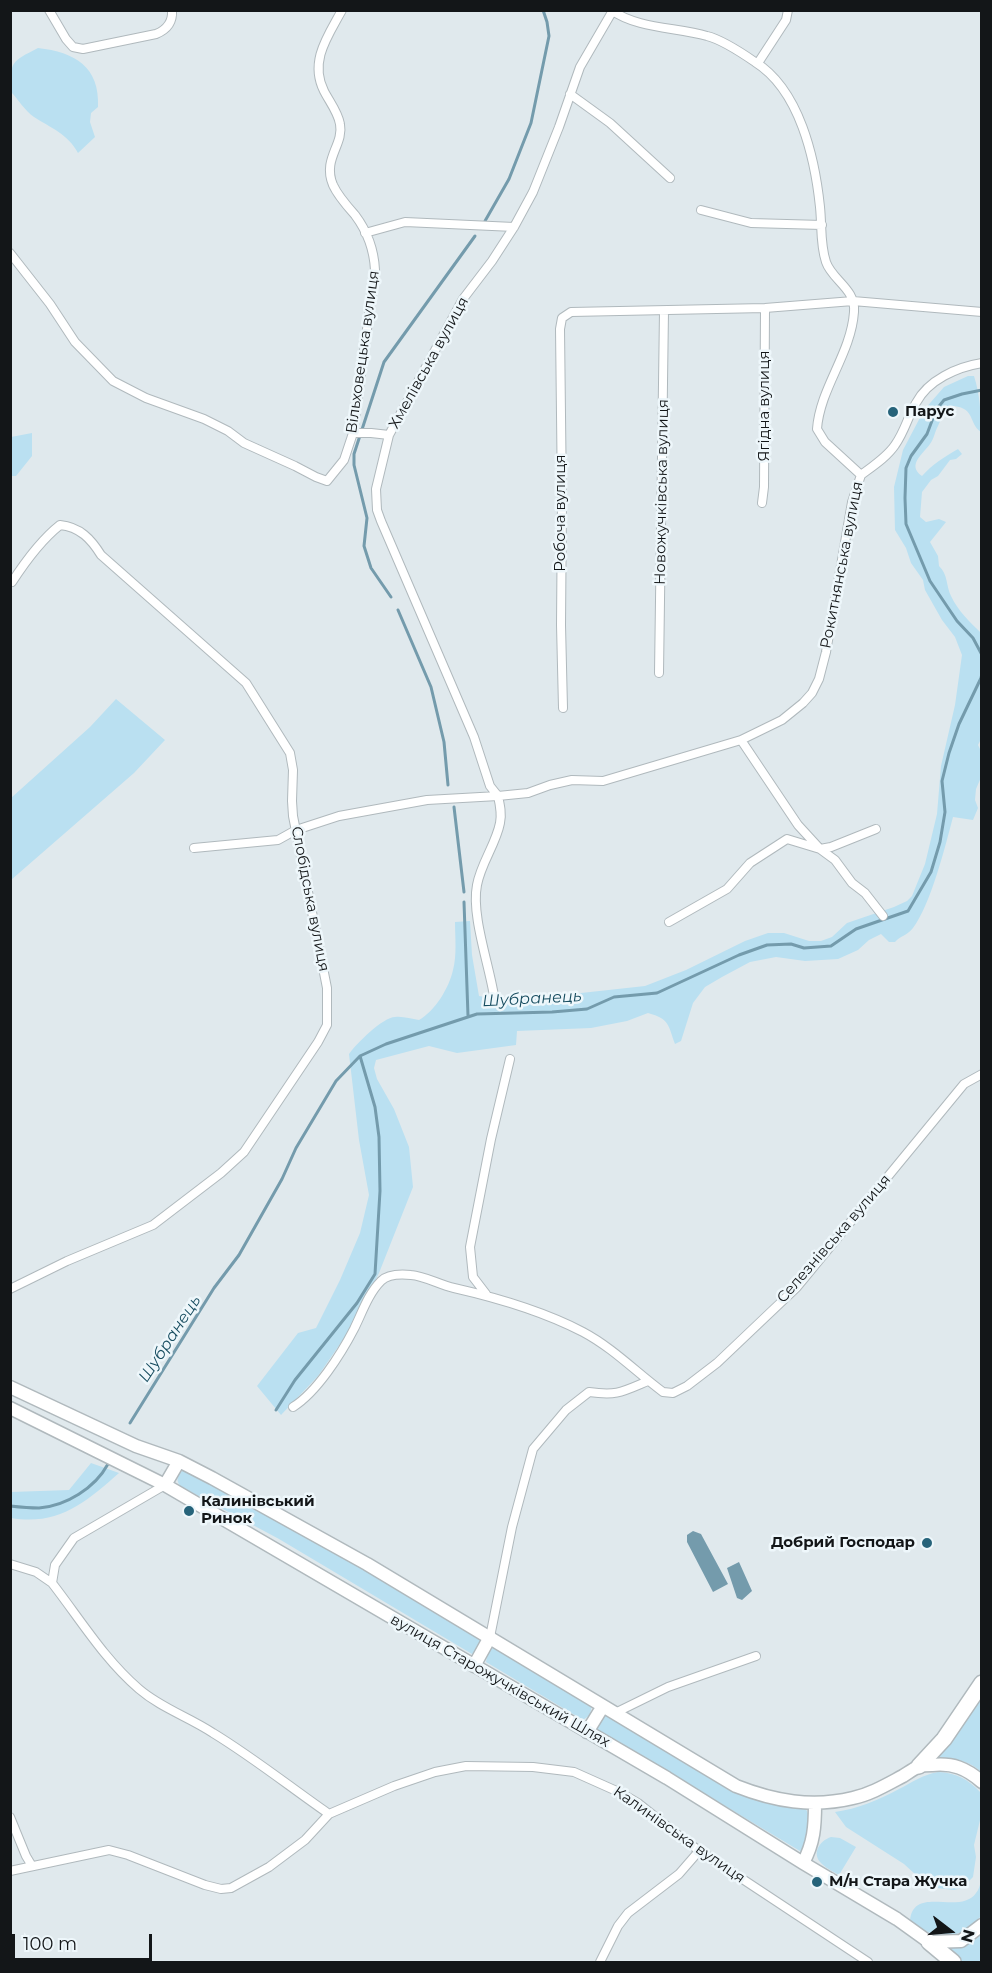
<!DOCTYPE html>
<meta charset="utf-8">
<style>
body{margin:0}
#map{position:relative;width:992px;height:1973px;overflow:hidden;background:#e0e9ed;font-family:Montserrat,sans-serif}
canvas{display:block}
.frame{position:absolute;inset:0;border:12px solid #131618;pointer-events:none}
.north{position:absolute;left:920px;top:1901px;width:60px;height:60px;-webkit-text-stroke:4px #eef7fb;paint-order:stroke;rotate:106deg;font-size:16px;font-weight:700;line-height:24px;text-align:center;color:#131618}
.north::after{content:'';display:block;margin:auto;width:21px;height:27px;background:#131618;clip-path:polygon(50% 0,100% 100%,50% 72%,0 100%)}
.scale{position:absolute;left:12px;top:1934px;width:140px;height:27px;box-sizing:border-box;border:3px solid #131618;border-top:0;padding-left:8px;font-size:18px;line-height:21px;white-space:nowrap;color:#131618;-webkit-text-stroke:4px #eef7fb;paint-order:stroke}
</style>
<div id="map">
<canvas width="992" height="1973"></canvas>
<div class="frame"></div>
<div class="north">N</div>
<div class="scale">100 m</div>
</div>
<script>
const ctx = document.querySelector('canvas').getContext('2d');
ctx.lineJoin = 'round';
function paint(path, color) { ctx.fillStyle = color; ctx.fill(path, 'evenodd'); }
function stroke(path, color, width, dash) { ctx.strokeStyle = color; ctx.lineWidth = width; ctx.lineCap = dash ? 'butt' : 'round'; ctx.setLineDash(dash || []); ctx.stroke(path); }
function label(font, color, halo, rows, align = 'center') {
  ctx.font = font + ' Montserrat,sans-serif'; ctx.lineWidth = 5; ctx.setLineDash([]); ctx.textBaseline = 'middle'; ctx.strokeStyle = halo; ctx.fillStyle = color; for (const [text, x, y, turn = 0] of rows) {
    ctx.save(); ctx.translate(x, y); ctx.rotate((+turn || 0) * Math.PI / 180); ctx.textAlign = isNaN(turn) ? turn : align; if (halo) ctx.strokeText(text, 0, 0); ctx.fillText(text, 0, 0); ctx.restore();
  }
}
paint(new Path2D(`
 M38,48C75,52 100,67 98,107L91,113L90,122L95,137L78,153C68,134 51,128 34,117C25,111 18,99 11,92C10,61 11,62 38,48Z
 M968,376H974C980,395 981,413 981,432C968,423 976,409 954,406C948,412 941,418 938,426C935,431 934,439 930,444C924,453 906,465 922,476C933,464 944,457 958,449L962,454L956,459L950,460L938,476L931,480L922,492L920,517L926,522L939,519L946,522L930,542L938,556L939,566C948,574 946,586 951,596C958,611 970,622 981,633L982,737L978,745L981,751L982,775L976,789L975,800L978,808L973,820L953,817C945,847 931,904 913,928C908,935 900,936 895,942H889L881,934L869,940L858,950L838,959L805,961L776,957L750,962L722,977L705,987L693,1003L681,1041L675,1044C668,1025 670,1019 648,1013L627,1021L591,1028L517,1031L516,1045L457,1053L429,1046L376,1060L374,1068L377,1079L394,1109L409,1147L413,1187L379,1273L349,1331L318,1376L281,1415L257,1386L298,1333L316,1328L340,1280L360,1233L369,1195L359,1140L349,1054C356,1044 383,1017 395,1017C403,1016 411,1019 419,1020C435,1011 449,988 453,970C457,955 455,937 455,922L470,921L472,955L479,996L508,1001L645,986L686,970L745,941L768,933H784L809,941H821L832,937L847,923L894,907L907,901L912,896L925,864L937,814L941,766L955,705L962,655L955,637L942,620L925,590L923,580L911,563L906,548L895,530L894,487L903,450L924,410L944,387Z
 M32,433V456L16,476H11V437Z
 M116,699L165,740L134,773L11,880V798L90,727Z
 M91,1463L119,1473C85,1503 58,1526 11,1518V1492L69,1490Z
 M182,1471H188L248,1501L482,1638C482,1645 479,1651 472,1654L279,1539L180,1486C176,1480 177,1476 182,1471Z
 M495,1646L592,1704L590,1715L583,1720L486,1662L488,1652Z
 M981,1699V1772C969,1760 952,1758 935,1759L951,1743Z
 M609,1714L682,1759L804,1807C815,1819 807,1837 804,1850L800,1851L597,1729L601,1718Z
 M938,1772C957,1773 968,1779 981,1793V1816L974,1845L976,1857L973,1877L962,1888L954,1890L929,1887L904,1864L846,1827L835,1812C857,1809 879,1800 899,1789C913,1782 922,1775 938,1772Z
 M831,1837L840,1838L856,1847L839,1875C834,1872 827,1869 822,1864C811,1854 819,1841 831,1837Z
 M981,1866V1916C961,1942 934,1941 910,1921C913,1884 960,1916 976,1893C982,1886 981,1875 981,1866Z
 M981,1932V1962H961L959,1958L946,1948L967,1942Z`), '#bae0f1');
paint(new Path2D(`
 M693,1531L701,1534L728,1584L713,1592L687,1542V1535Z
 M739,1562L752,1591L742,1600L737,1598L727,1568Z`), '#749bac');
stroke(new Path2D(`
 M485,221L509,179L531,123L549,36L547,22L543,10
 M982,390L962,394L944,400L936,410L927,434L911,456L906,468L905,498L906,524L930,581L957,621L973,638L982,655
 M391,597L371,568L364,546L367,518L354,465V454L384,362L475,236
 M398,610L431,687L444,742L448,785
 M454,807L464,892
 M464,902L468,1016
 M276,1410L295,1380L357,1303L375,1274L380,1191L379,1137L375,1107L360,1056
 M130,1423L214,1288L239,1255L282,1179L296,1148L336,1081L360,1056L386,1044L477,1014L552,1012L587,1009L614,997L657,993L739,955L767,945L791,944L804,948L831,946L856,929L908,911L931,872L940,842L945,812L942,781L949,753L959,724L981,678L982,673
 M10,1506C19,1507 30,1508 39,1508C66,1506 95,1488 108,1464`), '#749bac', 3);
const street = new Path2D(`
 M49,10L66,39L73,47L83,49L156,34C166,30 173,23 172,10
 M758,63L786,20L788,10
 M570,94L610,123L670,178
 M701,210L751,223L822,225
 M365,233L405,222L514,227
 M10,253L50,304L75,342L113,381L146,398L204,419L228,431L244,443L295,466L316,477L327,481L344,460L353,433L375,270C374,250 367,231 355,215C347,206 338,196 333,185C322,159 344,145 340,124C338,112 329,101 324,91C309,61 328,36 342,10
 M353,433H371L389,435
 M861,475C873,466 887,457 895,445C905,431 908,416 916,403C928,380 957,367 982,363
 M762,503L764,487L765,308
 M659,673L664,311
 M563,708L561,625L562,501L560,329L562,318L571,312L765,308L853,301L982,312
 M741,740L798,825L820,849L835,860L852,883L865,893L883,916
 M498,796L490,786L474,737L381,521L377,510L376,489L389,435L463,299L492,261L514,227L533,192L559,127L580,67L612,12
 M194,848L278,840L296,830L339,816L427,800L498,796
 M669,922L727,889L750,863L787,839L820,849L831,847L876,829
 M494,996C489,964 471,915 477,885C481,863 496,844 500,823C502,814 500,805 498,796L528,793L550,785L572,780L603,781L741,740L782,720L803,703L812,693L819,679L826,652L852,502L861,475L825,442L817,429C820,388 851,354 854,312C856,289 832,280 826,262C820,244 822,226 820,207C815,159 800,90 755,62C742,53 723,40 707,36C676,27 638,29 611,10
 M10,1289L67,1261L153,1225L221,1173L244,1152L318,1042L327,1025V988L293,816L292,801L293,770L290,753L246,683L101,555C91,539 80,527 60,525C41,540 25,562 12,582
 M486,1294L473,1277L470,1247L491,1139L510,1059
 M293,1407C317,1392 341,1354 354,1329C362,1313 368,1294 381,1281C388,1274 401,1274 411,1275C425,1276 440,1285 454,1288C498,1298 543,1311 583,1332C613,1348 636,1372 663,1392L673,1393L687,1386L717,1363L797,1287L964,1084L982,1074
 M10,1564L36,1572L52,1583L55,1565L74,1538L165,1485
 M52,1583C80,1619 104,1659 139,1689C161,1708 189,1717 213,1733C254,1758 290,1787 329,1814
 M490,1637L512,1527L533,1449L566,1410L589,1392C617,1396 622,1392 648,1381
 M615,1713L668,1687L756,1656
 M10,1817L26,1856L32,1866
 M10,1871L109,1850L128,1855L205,1885L221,1889L231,1888L269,1867L305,1840L329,1814L394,1786L435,1772L466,1766L533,1767L574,1772L621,1793L638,1803L688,1843L868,1962
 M600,1962L618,1926L628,1913L679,1874L699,1851`);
const primary = new Path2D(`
 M10,1387L136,1446L179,1461L212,1478L367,1564L736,1786C774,1801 812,1808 853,1798C871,1794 886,1785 903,1776C908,1773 913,1769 918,1767C922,1765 928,1765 932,1765C953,1763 966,1768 982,1782
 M10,1408L165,1485L667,1778L803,1863L897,1919L929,1942L961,1941L982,1925
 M165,1485L179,1461
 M474,1666L490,1637
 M587,1732L603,1706
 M803,1863C814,1843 815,1826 815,1804`);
const highway = new Path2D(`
 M919,1766L944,1739L982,1683
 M929,1942L953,1962`);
stroke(street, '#b0b9bd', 10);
stroke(primary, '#b0b9bd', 15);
stroke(highway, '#b0b9bd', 18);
stroke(street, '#fff', 8);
stroke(primary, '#fff', 12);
stroke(highway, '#fff', 15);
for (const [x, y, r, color] of [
 [893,412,6,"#26637a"],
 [189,1511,6,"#26637a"],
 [927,1543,6,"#26637a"],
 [817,1882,6,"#26637a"]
]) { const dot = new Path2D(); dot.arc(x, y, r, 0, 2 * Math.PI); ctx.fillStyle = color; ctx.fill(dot); stroke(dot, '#eef7fb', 2); }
label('15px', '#131618', '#eef7fb', [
 ["Вільховецька вулиця",363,352,-82],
 ["Хмелівська вулиця",429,363,-61],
 ["Ягідна вулиця",765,406,-90],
 ["Новожучківська вулиця",662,492,-89],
 ["Робоча вулиця",561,513,-90],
 ["Рокитнянська вулиця",842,565,-79],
 ["Слобідська вулиця",310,899,79],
 ["Селезнівська вулиця",834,1239,-49],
 ["вулиця Старожучківський Шлях",500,1681,30],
 ["Калинівська вулиця",679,1835,35]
]);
label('bold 15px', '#131618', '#eef7fb', [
 ["Парус",905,412],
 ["Калинівський",201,1502],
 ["Ринок",201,1519],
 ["Добрий Господар",915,1543,"right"],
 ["М/н Стара Жучка",829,1882]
], 'left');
label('italic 16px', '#184d60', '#eef7fb', [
 ["Шубранець",532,999,-3],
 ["Шубранець",170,1339,-57]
]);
</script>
